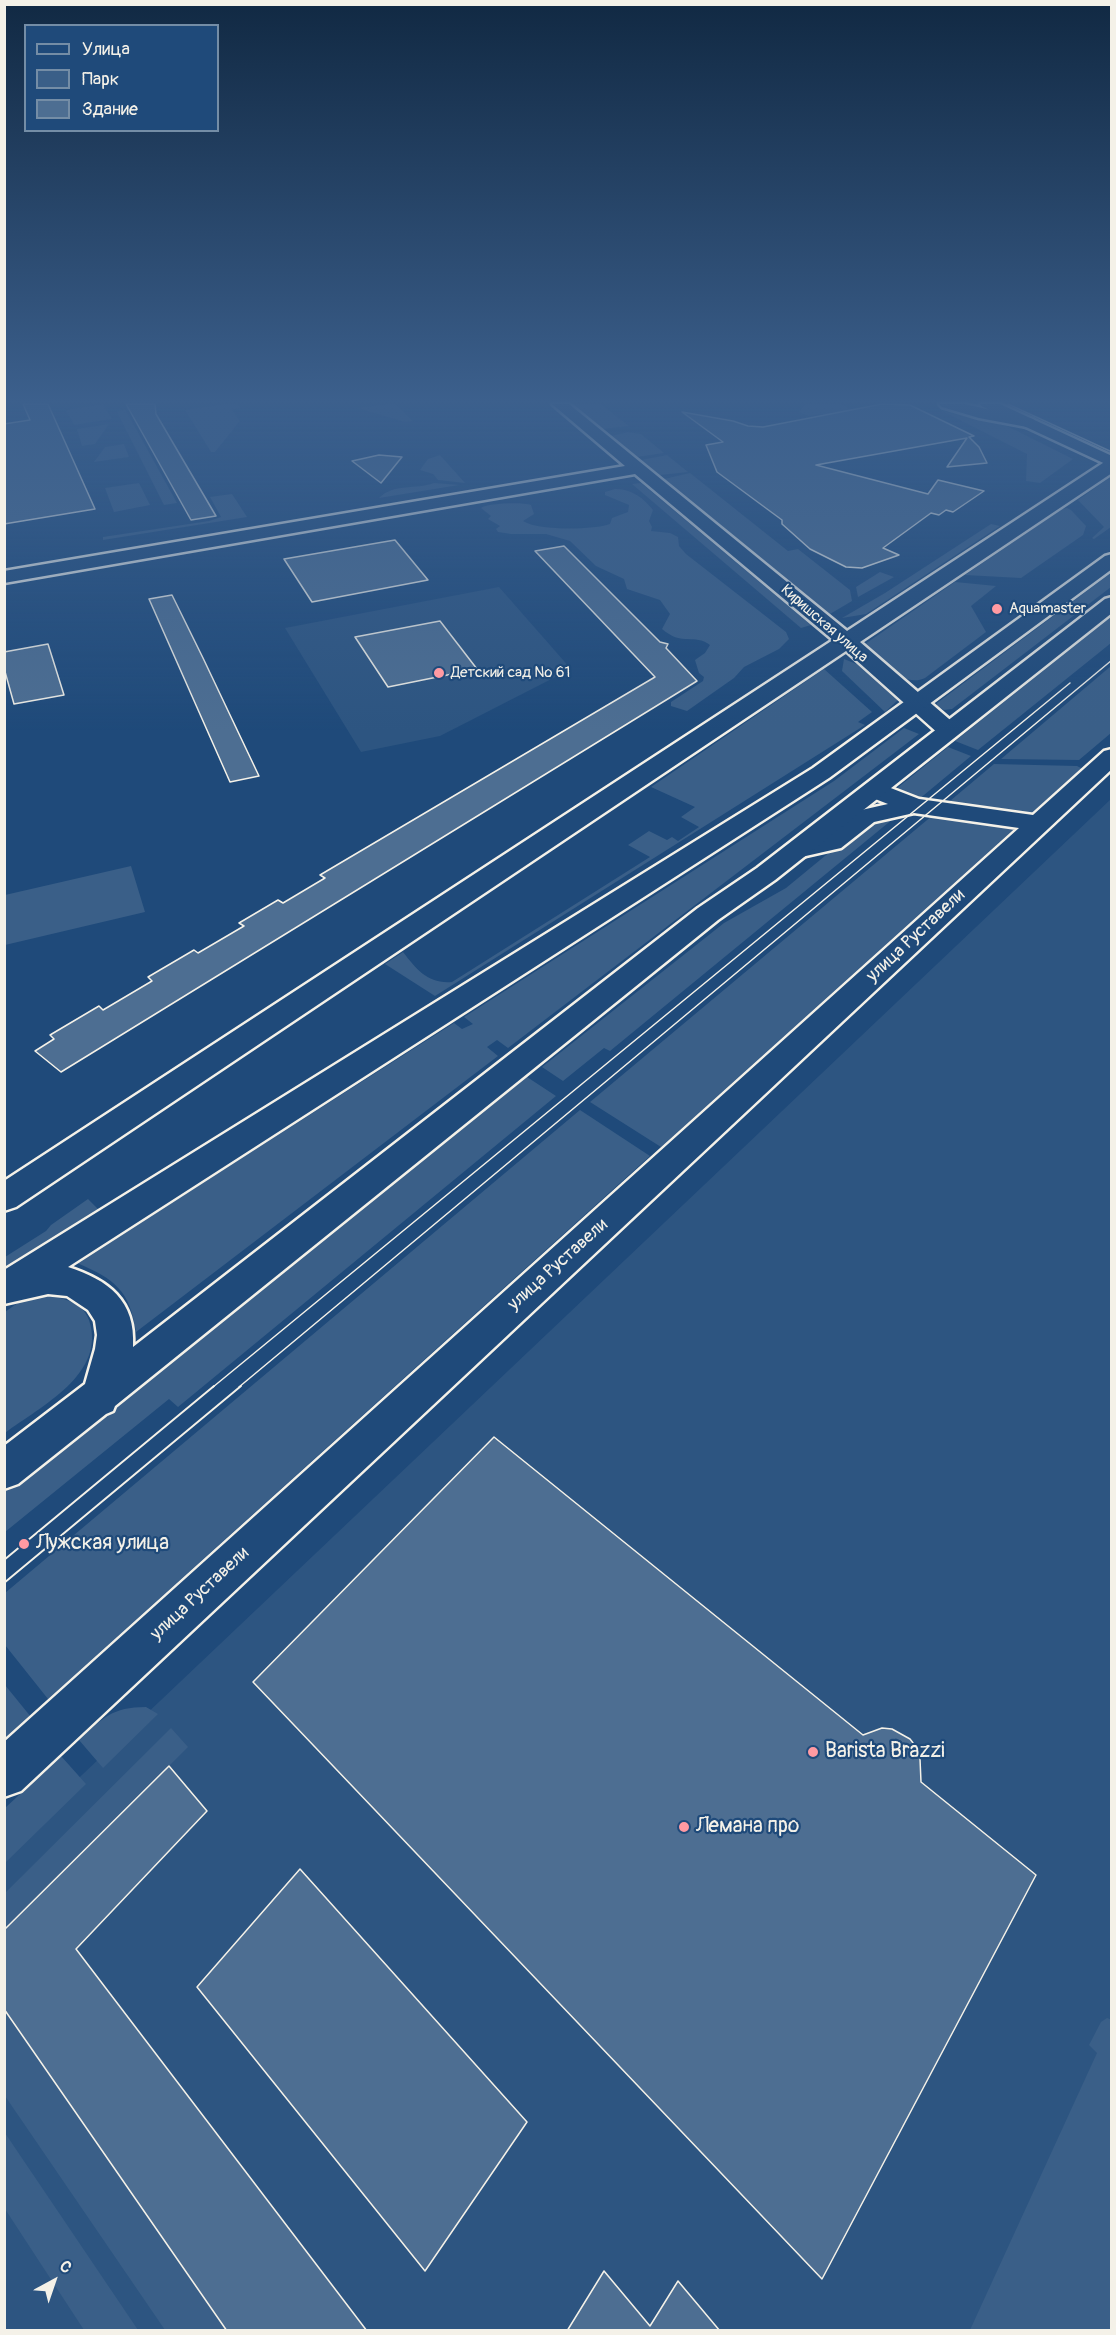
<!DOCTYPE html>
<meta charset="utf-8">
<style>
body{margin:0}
#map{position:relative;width:1116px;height:2335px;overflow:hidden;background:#1f4a7a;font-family:Pangolin,sans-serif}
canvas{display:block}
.frame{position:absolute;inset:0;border:6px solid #f4f1e8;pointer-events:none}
.legend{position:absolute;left:24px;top:24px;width:195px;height:108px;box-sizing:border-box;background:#1f4a7a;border:2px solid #748da6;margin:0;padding:8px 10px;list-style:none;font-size:18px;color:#f4f1e8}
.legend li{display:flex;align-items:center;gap:12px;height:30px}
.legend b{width:30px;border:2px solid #748da6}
.north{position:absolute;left:24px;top:2251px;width:60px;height:60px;-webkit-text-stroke:4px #1f4a7a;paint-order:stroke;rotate:40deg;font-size:16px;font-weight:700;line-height:24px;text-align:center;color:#f4f1e8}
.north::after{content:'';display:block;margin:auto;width:21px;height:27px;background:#f4f1e8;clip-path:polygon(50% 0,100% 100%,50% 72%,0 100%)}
</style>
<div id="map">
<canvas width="1116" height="2335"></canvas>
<div class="frame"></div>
<ul class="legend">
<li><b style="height:8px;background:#1f4a7a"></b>Улица</li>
<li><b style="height:16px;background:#3a5f88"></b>Парк</li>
<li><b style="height:16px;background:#4d6e92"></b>Здание</li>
</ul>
<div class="north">С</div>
</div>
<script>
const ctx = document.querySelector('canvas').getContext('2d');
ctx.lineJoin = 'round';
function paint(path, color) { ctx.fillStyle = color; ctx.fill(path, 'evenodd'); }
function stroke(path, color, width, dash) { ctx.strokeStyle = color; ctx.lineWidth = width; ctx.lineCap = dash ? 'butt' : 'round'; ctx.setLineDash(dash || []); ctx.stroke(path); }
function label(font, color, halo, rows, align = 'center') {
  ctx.font = font + ' Pangolin,sans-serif'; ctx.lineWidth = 4.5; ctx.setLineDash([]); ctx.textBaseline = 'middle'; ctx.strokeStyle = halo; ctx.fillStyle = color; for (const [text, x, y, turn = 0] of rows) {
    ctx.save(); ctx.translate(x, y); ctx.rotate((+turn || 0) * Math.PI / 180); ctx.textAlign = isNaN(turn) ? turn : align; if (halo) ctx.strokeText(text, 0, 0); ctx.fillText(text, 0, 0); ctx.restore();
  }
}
paint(new Path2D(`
 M499,587L571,669L440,736L361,752L285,628Z
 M1111,799V2330H5V1848Z`), '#2d5581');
paint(new Path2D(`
 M103,404L112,419L74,425L66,410Z
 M224,404H237L241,408L232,410L240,421L215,452H211L185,410Z
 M386,404H396L413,421L405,422L357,408Z
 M572,404H601L629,426L603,429Z
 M805,404H841L873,420L836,423L822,414L808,416L799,412Z
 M125,409L177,503L164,505L117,412Z
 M942,411L1007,426L1073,459L1040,483L1026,481L1027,454Z
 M109,424L95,444L82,446L77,429Z
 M628,432L641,434L664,453L637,457L611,436Z
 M124,444L129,457L94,462L105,447Z
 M440,455L465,483L438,480L433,474L420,470L428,459Z
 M667,455L688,472L660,475L641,460Z
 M690,473L788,551L798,549L850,590L852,601L830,614L664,479Z
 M1109,478H1111V527L1094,539L1092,538L1104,527L1078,500Z
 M139,483L150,505L114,512L105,488Z
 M434,483L459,485L379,498C394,483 415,490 434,483Z
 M641,483L811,625L801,628L632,484Z
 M615,489C630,488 644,498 653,510L649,521L652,527L651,531L670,533L678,537L679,546L686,554L786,632L789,639L779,649L744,667L734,678L687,711L671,706V702L703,681L704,677L699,673L695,660L705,653L710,645C694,633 683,647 662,629L670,614L660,600L627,589L624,579L596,566L570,541L546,534H511L498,532L496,529L500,526L488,519L491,516L481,508C487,503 523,502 531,505L534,514L523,521C538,531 593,530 610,524L612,518L628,512L629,505L605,495V492Z
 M232,494L247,517L103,540V537L209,521L221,517L210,497Z
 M1067,508L1071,510L1086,526L1083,535L1021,578L965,575L1062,509Z
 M991,524L1000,526L866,614L842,618L885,593Z
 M880,572L894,577L858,597L856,587Z
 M1111,573V587L952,709L944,710L937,706V703Z
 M955,582L996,586L971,606L986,632L925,678C902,689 880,658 865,644Z
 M1111,617V643L978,750L955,741Z
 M844,659L859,665L896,696L898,700L885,712L842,671Z
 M1111,666V733L1079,760L1001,759Z
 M824,669L872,712L858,722L865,725L435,996L385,964L403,952C417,970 428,984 452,982L650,857L628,845L649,831L667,840L672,837L678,841L699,827L681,817L695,807L651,787Z
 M904,728L919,734L508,1048L497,1040L487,1047L498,1056L136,1332C130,1291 115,1279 77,1263L454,1023L462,1029L473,1024L464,1017L834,781Z
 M948,747L971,756L918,800L896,792V789Z
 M994,764L1077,766L1083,769L1032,813L1026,815L944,806Z
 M899,814L610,1051L604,1048L563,1081L542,1067L724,923L786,888L865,823Z
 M933,815L1012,826L1013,830L661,1147L590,1102Z
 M131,866L145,912L5,945V895Z
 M527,1077L556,1096L178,1407L169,1399L5,1532V1490Z
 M580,1110L650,1156L48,1699L5,1645V1593Z
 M88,1199L98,1209L5,1267V1257L46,1231L51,1225Z
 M38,1296C57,1296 82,1300 89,1320C107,1374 41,1406 5,1433V1312L19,1302Z
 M5,1685L31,1717L5,1740H4Z
 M146,1707L158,1714L103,1768L79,1740C103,1718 112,1707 146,1707Z
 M171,1728L188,1747L5,1930V1893Z
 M61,1756L86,1784L5,1863V1808Z
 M4,2009L227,2330H165L5,2096Z
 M1107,2018L1112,2020L1111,2330H970L1097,2053L1089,2045L1101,2022Z
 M5,2133L138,2330H84L5,2209Z`), '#3a5f88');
const building = new Path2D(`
 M23,404H48L95,509L4,524V424L30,420Z
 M126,404H155L156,414L216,516L191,520Z
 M882,404L910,405L974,436L969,437L979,447L987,463L947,467L967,438L816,465L928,494L938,480L984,491L953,512L946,510L939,515L931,513L883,548L899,555L862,568L846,567L810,549L782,524V520L717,472L706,445L723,442L682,412L733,421L748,426L763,427Z
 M379,455L402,457L381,483L352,461Z
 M395,540L428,580L312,602L284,559Z
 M564,546L660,642L668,644L666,648L697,681L61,1072L35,1051L54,1039L50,1035L99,1006L103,1010L152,981L148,977L194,950L198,953L244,926L239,923L278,900L283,903L325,878L320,875L655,677L535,551Z
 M172,595L203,658L259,776L230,782L149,599Z
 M440,621L477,669L388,687L355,637Z
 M48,644L64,695L14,704L4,668V652Z
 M494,1437L863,1735L882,1728L892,1729L910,1739L917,1748L920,1759L921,1782L1036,1875L822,2279L253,1682Z
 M169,1766L207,1811L76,1949L367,2331H227L4,2009V1930Z
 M300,1869L527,2122L425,2271L197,1987Z
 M604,2271L650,2326L678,2281L720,2331H567Z`);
paint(building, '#4d6e92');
stroke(building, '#f4f1e8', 1.5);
const minor = new Path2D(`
 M552,404H569L847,631L1106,461L1112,460V473L860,642L956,725L959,730L956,735L948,737L940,735L846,651L16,1207L4,1211V1181L833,640L635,474L4,583V571L625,466Z
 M939,404H964L1033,419L1035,422L1027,427L979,418L942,407Z
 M1112,749V769L21,1791L4,1797V1742L1019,828L914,813L874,822L841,848L797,858L788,855L784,850L788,845L824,837L857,811L888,804L865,795L862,790L865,785L874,783L883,785L919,799L1033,815L1104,751Z`);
const major = new Path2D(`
 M980,404H1000L1112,456V467L983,407Z
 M1112,554V569L829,778L68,1267C108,1280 136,1300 133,1347L698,908L757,868L1105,599L1112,597V613L775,880L718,920L115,1406L113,1411L106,1414L18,1484L4,1489V1446L85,1384L95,1349L97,1335L95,1321L88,1310L67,1296L48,1294L4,1304V1270L813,768L1105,556Z`);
stroke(minor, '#f4f1e8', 5);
stroke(major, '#f4f1e8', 5);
paint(minor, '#1f4a7a');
paint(major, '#1f4a7a');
stroke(new Path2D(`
 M1008,404L1112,452
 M213,1387L1070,683
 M239,1387L1112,660`), '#f4f1e8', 1.5);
stroke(new Path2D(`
 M4,1560L214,1386
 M4,1583L241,1386`), '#f4f1e8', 2);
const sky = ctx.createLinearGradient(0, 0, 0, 731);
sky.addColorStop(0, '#112943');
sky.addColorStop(0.55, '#3c608d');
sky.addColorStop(1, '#3c608d00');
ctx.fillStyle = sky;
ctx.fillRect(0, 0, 1116, 731);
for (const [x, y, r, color] of [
 [997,609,6,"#ff9aa2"],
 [439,673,6,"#ff9aa2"],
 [24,1544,6,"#ff9aa2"],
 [813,1752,6,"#ff9aa2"],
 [684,1827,6,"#ff9aa2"]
]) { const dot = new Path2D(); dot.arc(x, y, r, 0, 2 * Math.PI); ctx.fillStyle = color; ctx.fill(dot); stroke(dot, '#1f4a7a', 2); }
label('15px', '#f4f1e8', '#1f4a7a', [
 ["Aquamaster",1009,609],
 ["Детский сад № 61",451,673]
], 'left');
label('15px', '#f4f1e8', '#1f4a7a', [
 ["Киришская улица",824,624,41]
]);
label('18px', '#f4f1e8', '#1f4a7a', [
 ["улица Руставели",916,936,-43],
 ["улица Руставели",558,1265,-42],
 ["улица Руставели",200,1594,-43]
]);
label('21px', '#f4f1e8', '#1f4a7a', [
 ["Лужская улица",36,1544],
 ["Barista Brazzi",825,1752],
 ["Лемана про",696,1827]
], 'left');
</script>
